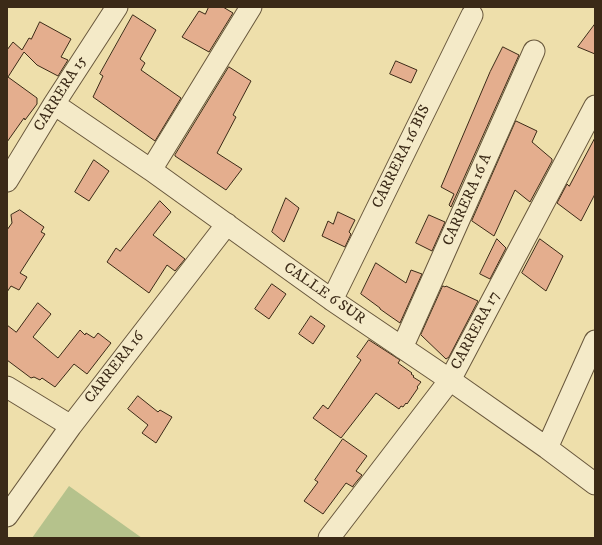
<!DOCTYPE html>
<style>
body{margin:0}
#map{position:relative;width:602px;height:545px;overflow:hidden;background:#eedfab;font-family:"IM FELL DW Pica",serif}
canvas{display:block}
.frame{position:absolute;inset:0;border:8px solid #3b2a17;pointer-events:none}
</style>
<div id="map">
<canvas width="602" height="545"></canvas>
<div class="frame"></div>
</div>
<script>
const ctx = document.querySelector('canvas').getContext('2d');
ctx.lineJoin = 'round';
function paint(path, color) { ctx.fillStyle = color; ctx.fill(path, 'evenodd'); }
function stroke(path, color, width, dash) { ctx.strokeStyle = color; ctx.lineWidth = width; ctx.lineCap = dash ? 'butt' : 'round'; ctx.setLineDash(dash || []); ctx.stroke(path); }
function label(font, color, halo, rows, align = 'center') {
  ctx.font = font + ' "IM FELL DW Pica",serif'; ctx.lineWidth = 3.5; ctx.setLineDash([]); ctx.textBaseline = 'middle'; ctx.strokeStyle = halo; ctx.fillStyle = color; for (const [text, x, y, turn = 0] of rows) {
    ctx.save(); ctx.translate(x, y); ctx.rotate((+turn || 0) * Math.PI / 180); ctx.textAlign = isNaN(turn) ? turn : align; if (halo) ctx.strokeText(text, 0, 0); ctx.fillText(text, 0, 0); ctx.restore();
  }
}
paint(new Path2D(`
 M69,486L142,538H32Z`), '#b5c28c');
const building = new Path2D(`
 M209,7H223L233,13L209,52L182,37L199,11L205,14Z
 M133,15L156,30L140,59L145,63L141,70L181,98L155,141L93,97L103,76L100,74Z
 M40,22L71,39L61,57L68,60L58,76L37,65L24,52L8,77L37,98V104L25,120L24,118L7,142V50L13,42L22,50L29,38L31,39Z
 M595,24V54L578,47Z
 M503,47L519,55L451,207L449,205L454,194L441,187L490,72Z
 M396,61L417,70L411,83L390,74Z
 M229,67L251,81L233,115L236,117L217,153L242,169L226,190L175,156V155Z
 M516,121L537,131L532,142L552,159V161L530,202L515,190L494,236L472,221Z
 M595,138V194L581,221L557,203L567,184L569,186Z
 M94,160L109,171L89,201L75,192Z
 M286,198L299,208L284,242L272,232Z
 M160,201L171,212L153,235L185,259L175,271L167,265L149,293L107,262L116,248L120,251Z
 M20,210L44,227L41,232L45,234L20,273L27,277L19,290L11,286L7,292V230L12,223L11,215Z
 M338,212L355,220L349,232L351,234L345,247L322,236L328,221L333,224Z
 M429,215L445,222L432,251L416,243Z
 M497,239L506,248L490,279L480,274Z
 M540,239L563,256L546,291L522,273Z
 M376,263L406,283L411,270L422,274L400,323L387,314L380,309V308L361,294Z
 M272,284L286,294L269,319L255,309Z
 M443,286L445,287L446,286L478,301L449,357L446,359L421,335Z
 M38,303L51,314L33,337L58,358L80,330L85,335L86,333L94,338L98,333L111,343L87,374L74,364L55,387L42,378L40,380L34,377L31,378L7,360V325L16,332Z
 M311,316L325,326L313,344L299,334Z
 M369,340L400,360L398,363L412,373L411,374L414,376L413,377L421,382L417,387L418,388L407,404L406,403L403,407L401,406L399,409L376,393L341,438L313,418L323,405L328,409L361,360L357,357Z
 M138,396L158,412L160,410L172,417L156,443L142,433L148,425L128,409Z
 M343,439L367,456L356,471L362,475L353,486V487L346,483L323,514L304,501L318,482L315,480Z`);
paint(building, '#e4ae8e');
stroke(building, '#3b2a17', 1);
const minor = new Path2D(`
 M54,104L151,170L332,300L450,380L547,448L595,484
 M151,170L251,7
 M7,181L54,104L117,7
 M332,300L472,15
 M402,348L534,51
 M7,387L71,426
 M547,448L595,341
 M7,516L71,426L227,224
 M329,538L450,380L595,106`);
stroke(minor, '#68573c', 23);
stroke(minor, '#f4eac8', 21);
label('15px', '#3b2a17', '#f4eac8', [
 ["CARRERA 15",61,94,-58],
 ["CARRERA 16 BIS",402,157,-64],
 ["CARRERA 16 A",468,200,-66],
 ["CALLE 6 SUR",324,294,35],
 ["CARRERA 17",476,331,-62],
 ["CARRERA 16",115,368,-52]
]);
</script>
